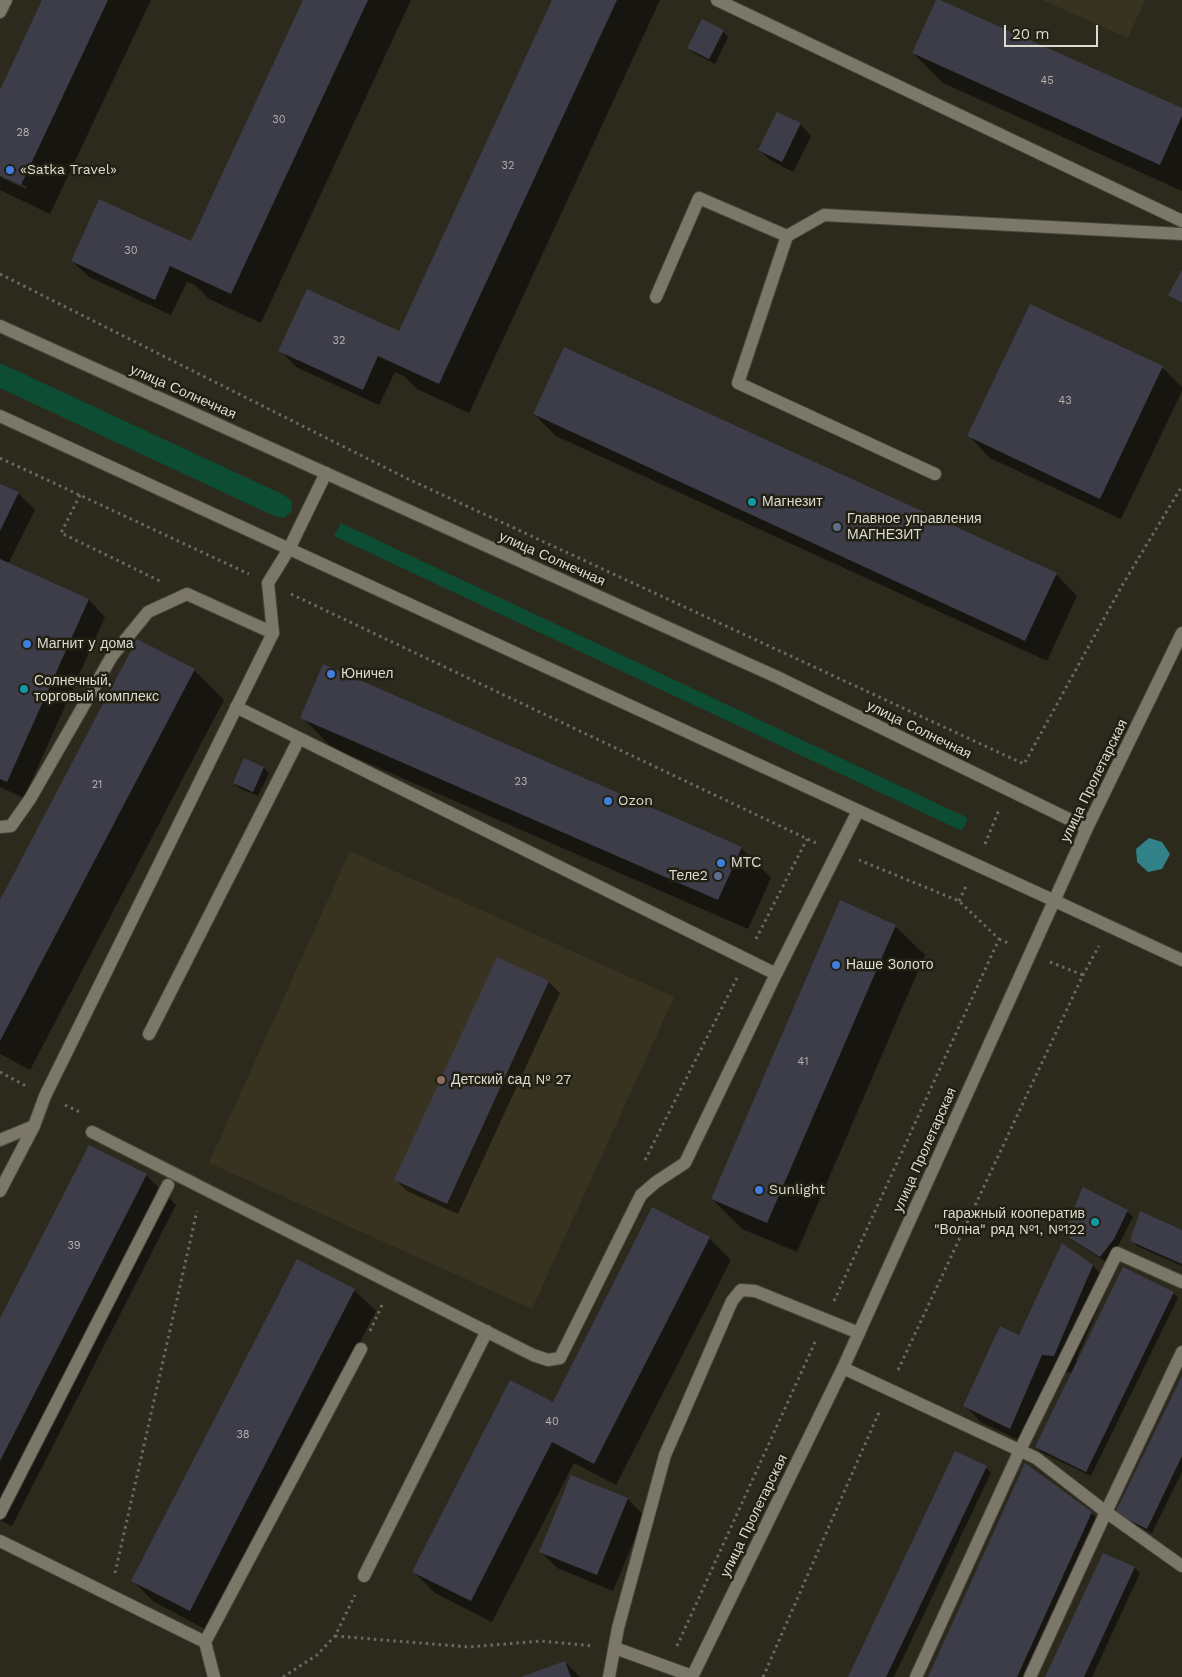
<!DOCTYPE html>
<meta charset="utf-8">
<style>
body{margin:0}
#map{position:relative;width:1182px;height:1677px;overflow:hidden;background:#2c291d;font-family:"Work Sans",sans-serif}
canvas{display:block}
.scale{position:absolute;left:1004px;top:25px;width:94px;height:22px;box-sizing:border-box;border:2px solid #dcdbd2;border-top:0;padding-left:6px;font-size:15px;line-height:18px;white-space:nowrap;color:#dcdbd2;-webkit-text-stroke:4px #222013;paint-order:stroke}
</style>
<div id="map">
<canvas width="1182" height="1677"></canvas>
<div class="scale">20 m</div>
</div>
<script>
const ctx = document.querySelector('canvas').getContext('2d');
ctx.lineJoin = 'round';
function paint(path, color) { ctx.fillStyle = color; ctx.fill(path, 'evenodd'); }
function stroke(path, color, width, dash) { ctx.strokeStyle = color; ctx.lineWidth = width; ctx.lineCap = dash ? 'butt' : 'round'; ctx.setLineDash(dash || []); ctx.stroke(path); }
function label(font, color, halo, rows, align = 'center') {
  ctx.font = font + ' "Work Sans",sans-serif'; ctx.lineWidth = 5; ctx.setLineDash([]); ctx.textBaseline = 'middle'; ctx.strokeStyle = halo; ctx.fillStyle = color; for (const [text, x, y, turn = 0] of rows) {
    ctx.save(); ctx.translate(x, y); ctx.rotate((+turn || 0) * Math.PI / 180); ctx.textAlign = isNaN(turn) ? turn : align; if (halo) ctx.strokeText(text, 0, 0); ctx.fillText(text, 0, 0); ctx.restore();
  }
}
paint(new Path2D(`
 M1042,0H1145L1128,38Z
 M350,851L674,997L532,1309L209,1163Z`), '#383320');
paint(new Path2D(`
 M0,363L284,495L292,501L291,512L284,518L274,516L0,388Z
 M341,523L968,818L962,831L334,536Z`), '#0d4d34');
paint(new Path2D(`
 M1149,838L1162,842L1170,854L1162,869L1148,872L1137,862L1136,849Z`), '#318288');
paint(new Path2D(`
 M44,0H151L50,214L0,190V92ZM2,175L27,187L26,189L2,178Z
 M304,0H411L261,323L209,299L195,285L187,282L171,315L89,277L72,261L192,243Z
 M553,0H660L469,413L417,389L404,376L395,372L379,405L296,367L280,350L400,333Z
 M937,0L1182,110V191L943,83L913,53Z
 M723,31L728,37L715,64L694,53L689,48Z
 M800,124L811,136L793,172L770,160L759,149Z
 M1162,367L1182,387V391L1121,519L990,458L969,436Z
 M534,414L1056,574L1077,596L1047,661L556,436Z
 M0,485L18,493L35,510L8,564L89,600L105,617L24,798L0,787Z
 M194,670L224,700L30,1070L0,1054V903Z
 M302,717L741,848L771,878L748,929L331,747Z
 M245,759L264,768L269,773L258,796L239,788L234,783Z
 M895,926L925,955L797,1252L742,1229L712,1199Z
 M498,958L549,982L560,993L458,1214L407,1191L396,1180Z
 M89,1147L146,1175L176,1205L12,1526L0,1520V1321Z
 M1084,1189L1128,1212L1133,1217L1119,1244L1105,1261L1070,1239L1064,1234Z
 M1182,1231V1266L1137,1246L1132,1240Z
 M709,1238L731,1260L616,1485L574,1463L492,1622L435,1593L414,1572L553,1403Z
 M1063,1245L1093,1266L1109,1283L1076,1360L1078,1361L1173,1293L1178,1298L1091,1476L1041,1452L1036,1447L1072,1373L1058,1371L1027,1444L981,1422L965,1406L1019,1337Z
 M354,1290L376,1311L211,1632L154,1602L133,1581Z
 M1182,1379V1472L1152,1533L1122,1518Z
 M986,1467L991,1473L894,1677H849Z
 M572,1477L628,1499L644,1516L613,1591L557,1568L541,1552Z
 M1091,1513L1097,1518L1024,1677H930Z
 M1104,1554L1135,1568L1140,1573L1092,1677H1047Z
 M565,1662L580,1677H524Z`), '#0007');
paint(new Path2D(`
 M42,0H108L21,185L0,176V90Z
 M303,0H368L231,294L170,266L155,300L71,261L99,199L191,241Z
 M552,0H617L439,384L378,356L363,390L278,351L307,289L399,331Z
 M936,0H940L1182,108V116L1160,165L912,53Z
 M702,19L724,30L709,59L687,48Z
 M777,112L801,123L782,162L758,150Z
 M1182,270V303L1168,295Z
 M1030,304L1163,366L1100,499L967,436Z
 M564,347L1057,573L1025,641L533,414Z
 M0,484L19,492L0,531Z
 M0,559L89,599L7,782L0,779Z
 M137,639L195,669L0,1041V900Z
 M323,664L742,847L718,900L300,718Z
 M244,758L264,767L253,792L233,783Z
 M840,900L896,925L767,1223L711,1199Z
 M497,957L549,981L447,1204L394,1180Z
 M89,1145L147,1174L0,1461V1318Z
 M1083,1187L1128,1210L1114,1239L1100,1257L1063,1234Z
 M652,1207L710,1237L594,1464L552,1442L471,1601L412,1572L510,1380L553,1402Z
 M1140,1211L1182,1230V1264L1130,1241Z
 M1062,1243L1093,1265L1054,1356L1042,1355L1010,1429L963,1406L1000,1326L1019,1335Z
 M297,1259L355,1289L190,1611L131,1581Z
 M1123,1267L1174,1292L1086,1472L1035,1447Z
 M1182,1376V1456L1147,1529L1115,1513Z
 M955,1451L987,1466L886,1677H848Z
 M1025,1463L1092,1512L1017,1677H928Z
 M571,1475L628,1498L597,1575L539,1552Z
 M1103,1553L1135,1567L1084,1677H1045Z
 M565,1661L571,1677H521Z`), '#3d3c49');
const service = new Path2D(`
 M717,0L1182,221
 M0,12L6,0
 M656,297L699,198L787,236
 M935,474L738,383L787,236L824,215L1182,234
 M236,707L776,974L858,811
 M0,827L11,826L30,799L112,656L148,612L187,594L273,633
 M1055,901L1182,960
 M149,1034L299,739
 M92,1132L533,1355L548,1360L560,1358L641,1195L656,1182L685,1163L776,974
 M0,1191L34,1126
 M843,1368L1036,1458L1106,1512L1182,1566
 M0,1513L168,1185
 M0,1541L205,1642L361,1349
 M364,1576L487,1331
 M205,1642L214,1677
 M615,1648L692,1676
 M609,1677L618,1628L665,1455L732,1301L741,1290L755,1291L859,1333
 M916,1677L1020,1450L1117,1253L1182,1282
 M1030,1677L1106,1512L1182,1352`);
const minor = new Path2D(`
 M0,1140L34,1126L45,1096L273,633L268,583L289,549`);
const tertiary = new Path2D(`
 M289,549L326,473`);
const secondary = new Path2D(`
 M0,326L779,678L1087,828
 M0,416L1055,901
 M692,1677L843,1368L1087,828L1182,633`);
stroke(service, '#48463b', 14);
stroke(minor, '#48463b', 14);
stroke(tertiary, '#48463b', 14);
stroke(secondary, '#48463b', 14);
stroke(new Path2D(`
 M0,274L406,478L1024,764L1123,584L1182,486
 M0,458L249,574
 M80,495L61,533L162,582
 M291,594L818,844
 M985,844L999,810
 M959,901L967,884
 M756,939L807,839
 M999,939L1010,944
 M1050,962L1083,975
 M0,1072L26,1086
 M65,1105L82,1113
 M645,1160L737,978
 M834,1301L999,939L959,901L859,860
 M370,1331L383,1303
 M898,1370L1083,975L1099,946
 M115,1573L197,1211
 M335,1636L469,1647L541,1641L593,1646
 M677,1646L816,1340
 M283,1677L317,1655L335,1636L355,1595
 M763,1677L880,1410`), '#6c695e', 3, [2.5, 4]);
stroke(service, '#7b7869', 12);
stroke(minor, '#7b7869', 12);
stroke(tertiary, '#7b7869', 12);
stroke(secondary, '#7b7869', 12);
for (const [x, y, r, color] of [
 [10,170,5,"#3f7fe0"],
 [752,502,5,"#0f9aa8"],
 [837,527,5,"#5c6f8a"],
 [27,644,5,"#3f7fe0"],
 [331,674,5,"#3f7fe0"],
 [24,689,5,"#0f9aa8"],
 [608,801,5,"#3f7fe0"],
 [721,863,5,"#3f7fe0"],
 [718,876,5,"#5c6f8a"],
 [836,965,5,"#3f7fe0"],
 [441,1080,5,"#8d6e63"],
 [759,1190,5,"#3f7fe0"],
 [1095,1222,5,"#0f9aa8"]
]) { const dot = new Path2D(); dot.arc(x, y, r, 0, 2 * Math.PI); ctx.fillStyle = color; ctx.fill(dot); stroke(dot, '#222013', 2); }
label('11px', '#b4b3b0', null, [
 ["45",1047,81],
 ["30",279,120],
 ["28",23,133],
 ["32",508,166],
 ["30",131,251],
 ["32",339,341],
 ["43",1065,401],
 ["23",521,782],
 ["21",97,785],
 ["41",803,1062],
 ["39",74,1246],
 ["40",552,1422],
 ["38",243,1435]
]);
label('14px', '#dcdbd2', '#222013', [
 ["«Satka Travel»",20,170],
 ["Магнезит",762,502],
 ["Главное управления",847,519],
 ["МАГНЕЗИТ",847,535],
 ["Магнит у дома",37,644],
 ["Юничел",341,674],
 ["Солнечный,",34,681],
 ["торговый комплекс",34,697],
 ["Ozon",618,801],
 ["МТС",731,863],
 ["Теле2",708,876,"right"],
 ["Наше Золото",846,965],
 ["Детский сад № 27",451,1080],
 ["Sunlight",769,1190],
 ["гаражный кооператив",1085,1214,"right"],
 ["\"Волна\" ряд №1, №122",1085,1230,"right"]
], 'left');
label('14px', '#dcdbd2', '#222013', [
 ["улица Солнечная",183,392,24],
 ["улица Солнечная",552,559,24],
 ["улица Солнечная",919,730,26],
 ["улица Пролетарская",1094,781,-64],
 ["улица Пролетарская",925,1150,-66],
 ["улица Пролетарская",754,1516,-64]
]);
</script>
